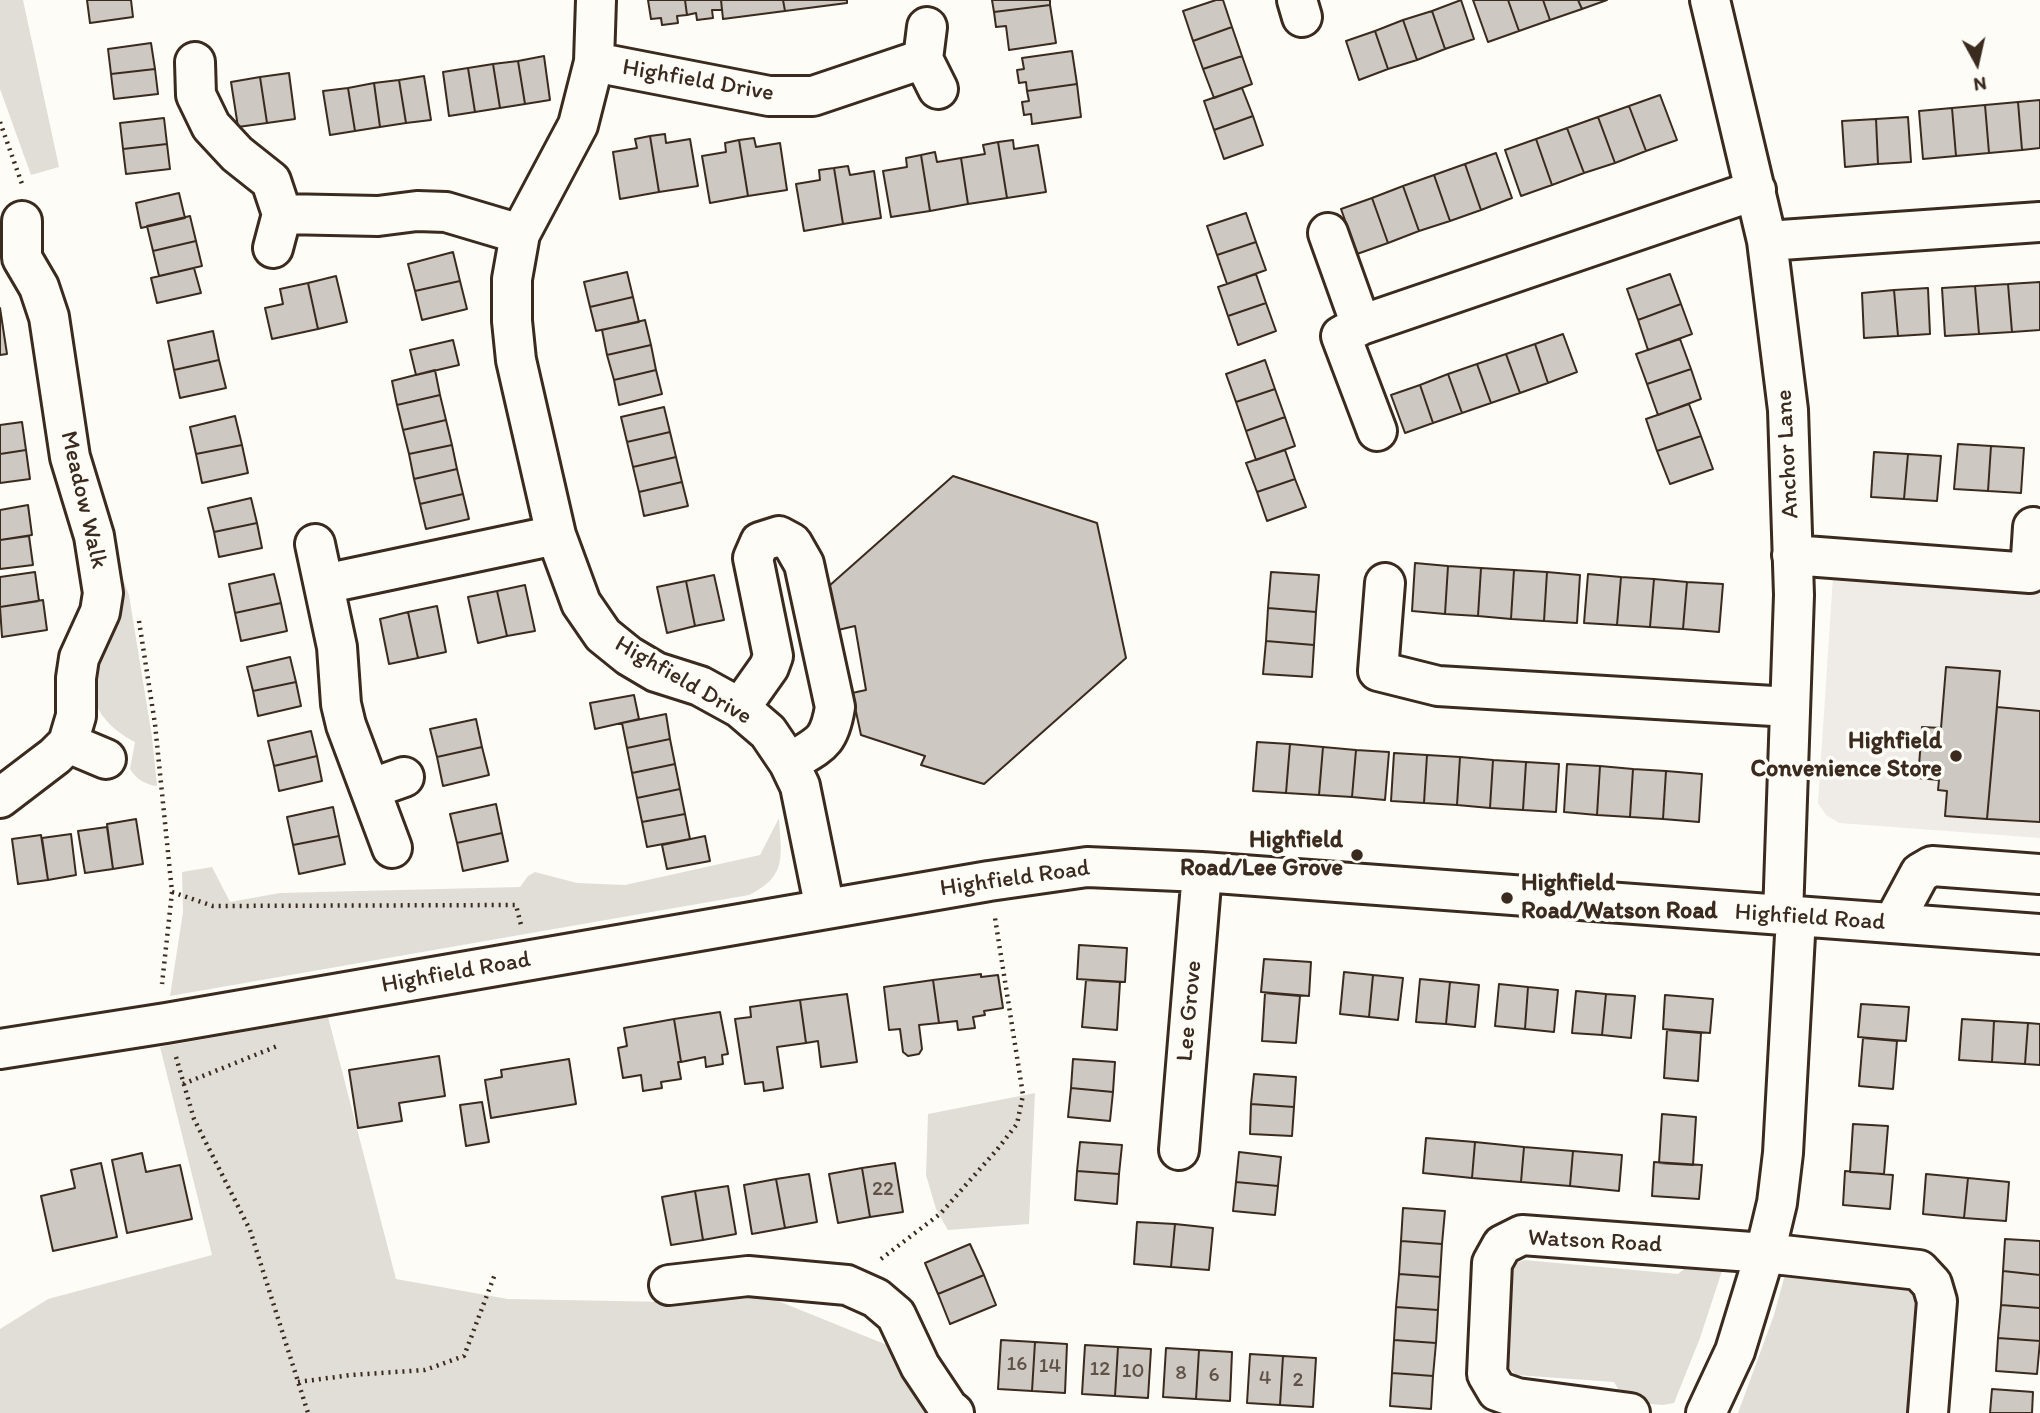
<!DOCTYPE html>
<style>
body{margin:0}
#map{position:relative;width:2040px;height:1413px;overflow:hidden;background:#fdfcf7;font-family:Itim,sans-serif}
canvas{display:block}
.north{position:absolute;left:1942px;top:28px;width:70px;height:70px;-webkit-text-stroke:5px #fdfcf7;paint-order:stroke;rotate:172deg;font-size:19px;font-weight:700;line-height:28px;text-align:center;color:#3b2a1e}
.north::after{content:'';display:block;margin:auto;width:24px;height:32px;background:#3b2a1e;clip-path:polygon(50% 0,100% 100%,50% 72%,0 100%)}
</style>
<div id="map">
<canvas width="2040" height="1413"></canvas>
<div class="north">N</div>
</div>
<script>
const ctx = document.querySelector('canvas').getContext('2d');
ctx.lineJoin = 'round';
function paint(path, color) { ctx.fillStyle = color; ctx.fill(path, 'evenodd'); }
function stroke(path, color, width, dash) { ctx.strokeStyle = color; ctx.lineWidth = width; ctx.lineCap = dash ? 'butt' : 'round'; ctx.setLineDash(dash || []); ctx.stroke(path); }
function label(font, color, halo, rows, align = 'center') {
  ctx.font = font + ' Itim,sans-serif'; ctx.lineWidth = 7; ctx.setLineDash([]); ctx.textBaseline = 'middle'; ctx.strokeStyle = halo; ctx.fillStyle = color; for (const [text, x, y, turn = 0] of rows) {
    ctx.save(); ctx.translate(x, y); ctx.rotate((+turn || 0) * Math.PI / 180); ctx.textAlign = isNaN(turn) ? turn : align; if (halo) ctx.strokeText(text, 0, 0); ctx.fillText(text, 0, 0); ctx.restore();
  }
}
paint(new Path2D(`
 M1833,577L2040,588V838L1839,823L1826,815L1818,803Z`), '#efece7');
paint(new Path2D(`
 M0,0H23L59,167L31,175L0,89Z
 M123,580L129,595L152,737L157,786C146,785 136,779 130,769L135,742C110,730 86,704 92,673C96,654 110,635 117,617C122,605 119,592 123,580Z
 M779,818C781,856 788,876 749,895L170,996L183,912L182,872L212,867L230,902L280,893L520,887L528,876L535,872L577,883L625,885L760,855Z
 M328,1017L396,1279L508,1299L670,1302L746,1288L892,1347L932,1413H0V1329L48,1299L212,1255L160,1047Z
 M1035,1093L1029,1224L948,1230L936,1209L926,1175L928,1114Z
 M1696,1259L1725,1262L1700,1338L1674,1403L1663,1405L1626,1402L1614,1382L1516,1375L1506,1365L1511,1273L1514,1264L1524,1260L1678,1274Z
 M1787,1267L1903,1284L1916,1291L1922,1306L1914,1413H1738L1774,1315Z`), '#e1ded7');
const building = new Path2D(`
 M87,0H131L133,17L90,23Z
 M648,0H685L687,15L677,16L678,23L662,25L661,18L651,19Z
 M685,0H721L722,10H712L713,18L697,20L696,13L687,15Z
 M721,0H783L785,11L723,19Z
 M783,0H847V3L785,11Z
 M992,0H1050V5L994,12Z
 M1216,0H1223L1232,27L1193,41L1183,11Z
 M1461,0L1474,39L1445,49L1432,11Z
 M1473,0H1508L1519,31L1488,42Z
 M1508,0H1543L1550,20L1519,31Z
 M1543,0H1578L1582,9L1550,20Z
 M1578,0H1607L1582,9Z
 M1050,5L1056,43L1009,50L1006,26L996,27L994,12Z
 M1432,11L1445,49L1417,60L1403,20Z
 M1403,20L1417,60L1388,69L1375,31Z
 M1232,27L1242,56L1203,69L1193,41Z
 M1375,31L1388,69L1359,80L1346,41Z
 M151,43L155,69L111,74L108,49Z
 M1072,51L1077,84L1027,91L1026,82L1019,83L1017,70L1024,69L1022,58Z
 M544,56L550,100L525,104L518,61Z
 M1242,56L1252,84L1214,98L1203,69Z
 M518,61L525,104L500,108L493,64Z
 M493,64L500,108L475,112L468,68Z
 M468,68L475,112L449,116L443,72Z
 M155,69L158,94L114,99L111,74Z
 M289,73L295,119L267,123L260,77Z
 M424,76L431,120L406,123L399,80Z
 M260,77L267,123L238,127L231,82Z
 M399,80L406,123L380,127L374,83Z
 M374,83L380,127L355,131L348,88Z
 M1077,84L1081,117L1032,124L1031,114L1024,115L1022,102L1029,101L1027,91Z
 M348,88L355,131L330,135L323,91Z
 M1242,88L1253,116L1214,130L1204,101Z
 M1660,95L1677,140L1646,151L1629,106Z
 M2040,100V148L2022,150L2018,102Z
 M2018,102L2022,150L1989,153L1985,105Z
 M1985,105L1989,153L1956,156L1952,108Z
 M1629,106L1646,151L1615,163L1598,117Z
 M1952,108L1956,156L1923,159L1919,111Z
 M1253,116L1263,145L1224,159L1214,130Z
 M1598,117L1615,163L1584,173L1567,128Z
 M1908,117L1911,162L1878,164L1876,119Z
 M164,118L167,144L123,149L120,123Z
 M1876,119L1878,164L1845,167L1842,121Z
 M1567,128L1584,173L1552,185L1536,139Z
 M665,134L666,143L690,139L698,186L659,192L650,136Z
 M650,136L659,192L620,199L613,152L637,148L635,139Z
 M754,138L756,147L780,143L787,190L748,196L739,140Z
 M1536,139L1552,185L1521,196L1505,150Z
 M739,140L748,196L710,203L702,156L726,152L725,143Z
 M1013,140L1014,149L1038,145L1046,192L1007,198L998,142Z
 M998,142L1007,198L968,204L961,158L985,154L983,145Z
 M167,144L170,169L126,174L123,149Z
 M935,152L937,162L961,158L968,204L930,211L921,155Z
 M1496,153L1512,198L1481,210L1465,164Z
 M921,155L930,211L891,217L883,171L907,167L906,158Z
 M1465,164L1481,210L1450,221L1434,175Z
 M848,166L850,175L874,171L881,218L843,224L834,168Z
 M834,168L843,224L804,231L796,184L820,180L819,170Z
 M1434,175L1450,221L1419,231L1403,186Z
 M1403,186L1419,231L1388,243L1372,198Z
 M179,193L185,218L141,228L136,203Z
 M1372,198L1388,243L1357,254L1341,209Z
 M1246,213L1256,242L1217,255L1207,226Z
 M190,216L196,241L153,251L147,226Z
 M196,241L202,266L159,276L153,251Z
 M1256,242L1266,270L1227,284L1217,255Z
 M453,252L460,281L415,291L408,264Z
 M194,268L201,293L157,303L151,278Z
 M627,272L633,297L590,307L584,282Z
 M1256,274L1266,303L1228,316L1218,287Z
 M1670,274L1681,304L1638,320L1627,289Z
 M336,276L347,322L318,329L308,283Z
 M460,281L467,309L422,320L415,291Z
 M2040,282V330L2012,332L2008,284Z
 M308,283L318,329L272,339L265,308L283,304L280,289Z
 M2008,284L2012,332L1979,334L1975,286Z
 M1975,286L1979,334L1945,336L1942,288Z
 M1928,288L1930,334L1898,336L1894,290Z
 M1894,290L1898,336L1864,338L1862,293Z
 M633,297L639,322L596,331L590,307Z
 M1266,303L1276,331L1238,345L1228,316Z
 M1681,304L1692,334L1648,350L1638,320Z
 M0,308L7,354L0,355Z
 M645,320L651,345L607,355L602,330Z
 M213,331L219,360L174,370L168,341Z
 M1563,334L1577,372L1548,383L1535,344Z
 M1680,339L1691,369L1647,384L1636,354Z
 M453,340L459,365L416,375L410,350Z
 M1535,344L1548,383L1520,393L1506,354Z
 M651,345L656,370L614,380L607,355Z
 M1506,354L1520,393L1491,403L1477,364Z
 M219,360L226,388L180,398L174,370Z
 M1265,360L1275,389L1236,402L1226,374Z
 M1477,364L1491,403L1462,413L1448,374Z
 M1691,369L1701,399L1658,415L1647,384Z
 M435,370L440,395L397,405L392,381Z
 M656,370L662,394L619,405L614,380Z
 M1448,374L1462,413L1433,423L1420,385Z
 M1420,385L1433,423L1405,433L1391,395Z
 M1275,389L1285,417L1246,431L1236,402Z
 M440,395L446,420L403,430L397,405Z
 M1689,404L1701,436L1657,451L1646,419Z
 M664,407L670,432L627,442L621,417Z
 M235,416L242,445L196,454L190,427Z
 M1285,417L1295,446L1256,460L1246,431Z
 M446,420L452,445L409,454L403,430Z
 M22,422L26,450L0,454V425Z
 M670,432L676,457L633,467L627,442Z
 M1701,436L1713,469L1670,484L1657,451Z
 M1958,444L1991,446L1988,491L1954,489Z
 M242,445L248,473L202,483L196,454Z
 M452,445L457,469L414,479L409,454Z
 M1991,446L2024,448L2021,493L1988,491Z
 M26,450L30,479L0,483V454Z
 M1285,450L1295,479L1257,492L1246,463Z
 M1874,452L1908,454L1904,499L1871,497Z
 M1908,454L1941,456L1937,501L1904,499Z
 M676,457L682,482L639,492L633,467Z
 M457,469L463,494L420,504L414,479Z
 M953,476L1097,523L1126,658L984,784L921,765L925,756L861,735L852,693L866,690L855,626L838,630L829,586Z
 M1295,479L1306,507L1267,521L1257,492Z
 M682,482L688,506L644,516L639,492Z
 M463,494L469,519L426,529L420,504Z
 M251,498L257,523L214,532L208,508Z
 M28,505L32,535L0,540V510Z
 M257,523L262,548L219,557L214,532Z
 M29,536L33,565L0,569V540Z
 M1415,563L1448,566L1445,614L1412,611Z
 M1448,566L1481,568L1478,616L1445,614Z
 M1481,568L1514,570L1511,619L1478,616Z
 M1514,570L1547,572L1544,621L1511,619Z
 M35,572L39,601L0,607V577Z
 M1271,572L1319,575L1316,612L1268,608Z
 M1547,572L1580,575L1577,623L1544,621Z
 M274,574L281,603L235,613L229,584Z
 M1588,574L1621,577L1617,625L1584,623Z
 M714,575L724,620L695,626L686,581Z
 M1621,577L1654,579L1650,627L1617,625Z
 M1654,579L1687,582L1683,629L1650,627Z
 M686,581L695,626L667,633L657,587Z
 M1687,582L1723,584L1719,632L1683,629Z
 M525,585L535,631L507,636L497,591Z
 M497,591L507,636L478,643L468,597Z
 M43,600L47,630L2,637L0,607Z
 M281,603L287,631L241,641L235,613Z
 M437,606L446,652L418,658L408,612Z
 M1268,608L1316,612L1314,645L1266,641Z
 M408,612L418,658L389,664L380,619Z
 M1266,641L1314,645L1312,677L1263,674Z
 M290,657L296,682L253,691L247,667Z
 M1946,667L2000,671L1987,819L1945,816L1947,791L1938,790L1939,780L1918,778L1922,727L1941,728Z
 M296,682L301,706L258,716L253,691Z
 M634,695L639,719L595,729L590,703Z
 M1997,707L2040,711V822L1987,819Z
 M666,714L670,739L627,748L622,723Z
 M476,719L482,747L437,757L430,729Z
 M311,731L317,756L274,766L268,741Z
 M670,739L675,764L632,773L627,748Z
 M1257,742L1290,744L1286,793L1253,791Z
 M1290,744L1323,747L1319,795L1286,793Z
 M482,747L489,775L443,786L437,757Z
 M1323,747L1356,750L1352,797L1319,795Z
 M1356,750L1389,752L1385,800L1352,797Z
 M1394,753L1427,755L1424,803L1391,801Z
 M1427,755L1460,757L1457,805L1424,803Z
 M317,756L322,781L279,791L274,766Z
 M1460,757L1493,760L1490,808L1457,805Z
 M1493,760L1526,762L1523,810L1490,808Z
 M1526,762L1559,764L1556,812L1523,810Z
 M675,764L680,789L637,798L632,773Z
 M1567,764L1600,766L1597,815L1564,812Z
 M1600,766L1633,769L1630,817L1597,815Z
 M1633,769L1666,771L1663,819L1630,817Z
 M1666,771L1702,774L1699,822L1663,819Z
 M680,789L685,814L642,822L637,798Z
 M496,804L502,833L457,843L450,814Z
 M333,807L339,836L293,845L287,817Z
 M685,814L690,839L647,847L642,822Z
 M136,819L143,864L113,869L107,824Z
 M107,827L113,869L85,873L78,831Z
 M502,833L508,861L463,871L457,843Z
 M71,834L76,875L48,880L42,838Z
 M41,835L48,880L18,884L12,839Z
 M339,836L345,864L299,874L293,845Z
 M705,836L710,861L667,869L662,845Z
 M1079,945L1127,948L1125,982L1077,979Z
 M1264,959L1311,962L1309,996L1261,992Z
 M1344,972L1373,975L1369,1017L1340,1014Z
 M981,974V977L998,975L1003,1008L984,1011L985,1015L973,1017L975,1028L958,1030L957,1021L939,1023L933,980Z
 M1373,975L1403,978L1398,1020L1369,1017Z
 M1420,979L1450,982L1446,1024L1416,1022Z
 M933,980L939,1023L919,1025L922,1049L919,1054L908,1056L903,1052L900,1029L889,1030L884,987Z
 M1086,980L1120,982L1117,1030L1082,1027Z
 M1450,982L1479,985L1475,1027L1446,1024Z
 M1499,984L1528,987L1525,1029L1495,1026Z
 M1528,987L1558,990L1554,1032L1525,1029Z
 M1576,991L1606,994L1602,1035L1572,1033Z
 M1265,993L1300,996L1296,1043L1262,1041Z
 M847,994L857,1062L821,1067L818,1041L806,1043L800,1000Z
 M1606,994L1635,996L1631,1038L1602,1035Z
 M1665,995L1713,999L1710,1033L1663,1029Z
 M800,1000L806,1043L777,1047L783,1088L764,1091L763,1082L745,1084L735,1019L751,1017L750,1007Z
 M1861,1004L1909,1007L1906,1041L1858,1037Z
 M720,1012L728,1054L722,1055L723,1064L706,1067L705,1057L681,1062L674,1019Z
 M674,1019L681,1062H678L681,1079L661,1082L662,1088L643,1091L641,1075L623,1078L618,1048L627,1046L624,1028Z
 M1962,1019L1994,1021L1992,1062L1959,1060Z
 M1994,1021L2028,1023L2025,1064L1992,1062Z
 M2028,1023L2040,1024V1065L2025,1064Z
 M1667,1030L1701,1033L1698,1081L1664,1078Z
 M1863,1038L1897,1041L1893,1089L1859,1086Z
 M439,1056L445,1096L399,1103L402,1121L358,1128L349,1070Z
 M569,1059L576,1104L491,1118L485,1080L502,1077L501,1070Z
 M1073,1059L1115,1062L1113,1092L1071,1088Z
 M1254,1074L1296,1077L1294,1107L1251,1104Z
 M1071,1088L1113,1092L1110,1121L1068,1117Z
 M482,1102L489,1142L466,1146L460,1105Z
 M1251,1104L1294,1107L1292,1136L1250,1134Z
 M1662,1114L1696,1117L1693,1165L1659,1163Z
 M1853,1124L1888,1126L1884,1174L1850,1172Z
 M1426,1138L1475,1142L1472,1178L1423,1173Z
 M1080,1142L1122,1145L1119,1174L1077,1171Z
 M1475,1142L1524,1147L1521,1182L1472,1178Z
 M1524,1147L1573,1151L1570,1186L1521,1182Z
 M1573,1151L1622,1155L1619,1191L1570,1186Z
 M1239,1152L1281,1157L1278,1186L1236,1182Z
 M142,1153L146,1172L180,1165L192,1219L127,1233L112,1160Z
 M1654,1162L1702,1165L1699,1199L1652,1196Z
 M101,1163L117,1237L53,1251L41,1196L75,1188L71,1170Z
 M895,1163L903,1212L870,1217L862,1168Z
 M862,1168L870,1217L838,1223L829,1174Z
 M1077,1171L1119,1174L1117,1204L1075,1200Z
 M1845,1171L1893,1175L1890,1209L1843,1205Z
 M809,1174L817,1222L785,1228L776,1179Z
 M1926,1174L1968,1178L1964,1218L1923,1214Z
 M1968,1178L2009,1182L2006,1221L1964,1218Z
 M776,1179L785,1228L752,1234L744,1185Z
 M1236,1182L1278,1186L1275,1215L1233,1211Z
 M728,1186L736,1234L703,1240L695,1191Z
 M695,1191L703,1240L671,1245L662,1197Z
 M1403,1208L1445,1211L1442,1244L1401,1241Z
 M1137,1222L1175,1224L1171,1267L1134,1264Z
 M1175,1224L1213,1228L1209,1270L1171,1267Z
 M2005,1239L2040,1241V1275L2003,1271Z
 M1401,1241L1442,1244L1440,1277L1399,1274Z
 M970,1244L984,1275L938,1294L925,1263Z
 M2003,1271L2040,1275V1308L2001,1305Z
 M1399,1274L1440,1277L1438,1310L1396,1307Z
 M984,1275L996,1305L950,1324L938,1294Z
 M2001,1305L2040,1308V1341L1998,1338Z
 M1396,1307L1438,1310L1436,1343L1394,1340Z
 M1998,1338L2040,1341L2037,1374L1996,1371Z
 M1001,1340L1035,1342L1032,1391L998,1389Z
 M1394,1340L1436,1343L1433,1376L1392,1373Z
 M1035,1342L1067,1344L1065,1393L1032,1391Z
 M1085,1345L1118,1347L1115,1396L1082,1394Z
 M1118,1347L1151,1349L1148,1398L1115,1396Z
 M1166,1348L1199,1350L1196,1399L1163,1397Z
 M1199,1350L1232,1352L1230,1401L1196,1399Z
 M1250,1354L1283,1356L1280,1405L1247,1403Z
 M1283,1356L1316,1358L1313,1407L1280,1405Z
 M1392,1373L1433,1376L1431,1409L1390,1406Z
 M1992,1389L2033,1392L2032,1413H1990Z`);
paint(building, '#cdc8c2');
stroke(building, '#3b2a1e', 2);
const minor = new Path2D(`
 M596,0L594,62L578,125L520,234L512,279V321L516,360L556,535L581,603L603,635L629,656L656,672L700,686L740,708L768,732L789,763L800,786L825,909
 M1297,0L1302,17
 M1710,0L1767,241L1788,410L1794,595L1783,916
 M927,27L923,59L938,89
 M195,62L196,95L211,126L237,154L271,181L282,214L273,248
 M594,62L769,96H813L923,59
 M282,214L378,216L417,211L446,212L520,234
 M1328,233L1361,325
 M1767,241L2040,222
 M1377,431L1341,336L1361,325L1756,190
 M315,544L337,647L341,704L346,725L392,848
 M1792,555L2030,573L2033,527
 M1385,583L1378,671L1438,686L1790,707
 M324,584L556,535
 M740,708L769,667L773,656L753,558L760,542L779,536L792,543L804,564L835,707C829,744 820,744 789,763
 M68,743L106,759
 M370,789L404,777
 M0,798L55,756L68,743L76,716V678L79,658L100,612L103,593L94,536L70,457L49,317L39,287L22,258V221
 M1893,923L1920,873L1932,866L2040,874
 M0,1049L166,1023L989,881L1087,867L1202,872L2040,934
 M1179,1150L1202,872
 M669,1285L748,1276L847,1285L876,1298L896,1315L920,1366L948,1408L954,1413
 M1630,1413L1517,1398L1497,1391L1487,1374L1492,1263L1502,1245L1522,1235L1765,1253L1919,1270L1932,1284L1937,1301L1928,1413
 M1706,1413L1735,1351L1765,1253L1777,1203L1783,1153L1796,917`);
stroke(minor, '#3b2a1e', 44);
stroke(new Path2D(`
 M0,122L22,184
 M139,621L155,724L172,892L162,984
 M172,892L213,906L516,905L521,925
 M176,1057L194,1119L250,1230L308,1413
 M183,1084L280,1045
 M881,1259L940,1214L996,1151L1017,1124L1023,1095L995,918
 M298,1382L351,1375L425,1370L464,1356L495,1274`), '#3b2a1e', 4.5, [2, 5]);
stroke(minor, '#fdfcf7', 38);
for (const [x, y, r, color] of [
 [1956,756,7,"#3b2a1e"],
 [1357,855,7,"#3b2a1e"],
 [1507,898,7,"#3b2a1e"]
]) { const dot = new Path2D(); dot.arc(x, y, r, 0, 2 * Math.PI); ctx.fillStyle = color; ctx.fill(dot); stroke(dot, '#fdfcf7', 2.5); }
label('21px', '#605247', null, [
 ["22",883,1190],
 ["16",1017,1365],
 ["14",1050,1367],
 ["12",1100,1370],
 ["10",1133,1372],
 ["8",1181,1374],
 ["6",1214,1376],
 ["4",1265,1379],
 ["2",1298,1381]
]);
label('24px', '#3b2a1e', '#fdfcf7', [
 ["Highfield Drive",698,81,10],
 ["Anchor Lane",1788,454,-93],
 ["Meadow Walk",83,500,77],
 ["Highfield Drive",683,681,30],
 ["Highfield Road",1015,879,-8],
 ["Highfield Road",1810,918,4],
 ["Highfield Road",456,973,-10],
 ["Lee Grove",1190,1011,-85],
 ["Watson Road",1595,1242,3]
]);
label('bold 24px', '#3b2a1e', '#fdfcf7', [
 ["Highfield",1942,742],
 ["Convenience Store",1942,770],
 ["Highfield",1343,841],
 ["Road/Lee Grove",1343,869],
 ["Highfield",1521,884,"left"],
 ["Road/Watson Road",1521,912,"left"]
], 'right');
</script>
